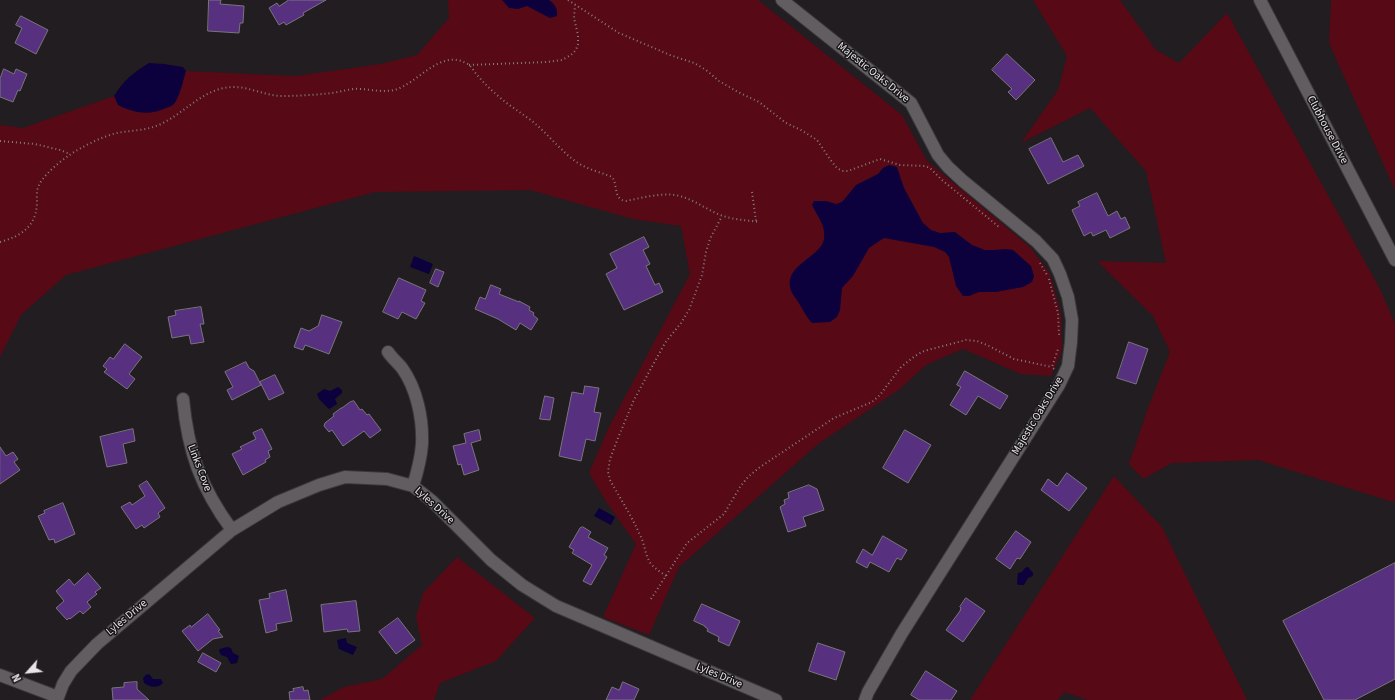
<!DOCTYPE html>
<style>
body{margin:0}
#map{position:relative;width:1395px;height:700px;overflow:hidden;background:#211d20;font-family:"Source Sans 3",sans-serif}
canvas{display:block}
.north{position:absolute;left:8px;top:652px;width:40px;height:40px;-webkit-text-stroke:3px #171417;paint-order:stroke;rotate:243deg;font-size:11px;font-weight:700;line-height:16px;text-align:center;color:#e8e5e8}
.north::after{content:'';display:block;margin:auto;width:14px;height:18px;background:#e8e5e8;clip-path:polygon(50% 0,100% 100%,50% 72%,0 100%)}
</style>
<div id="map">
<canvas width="1395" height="700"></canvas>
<div class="north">N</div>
</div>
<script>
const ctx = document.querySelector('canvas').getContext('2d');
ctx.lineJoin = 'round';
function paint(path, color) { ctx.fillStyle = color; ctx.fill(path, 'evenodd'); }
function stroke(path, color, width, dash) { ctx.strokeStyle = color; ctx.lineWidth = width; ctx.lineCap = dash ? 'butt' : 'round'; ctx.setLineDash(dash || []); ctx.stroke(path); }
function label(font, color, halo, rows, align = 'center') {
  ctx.font = font + ' "Source Sans 3",sans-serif'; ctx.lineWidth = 3; ctx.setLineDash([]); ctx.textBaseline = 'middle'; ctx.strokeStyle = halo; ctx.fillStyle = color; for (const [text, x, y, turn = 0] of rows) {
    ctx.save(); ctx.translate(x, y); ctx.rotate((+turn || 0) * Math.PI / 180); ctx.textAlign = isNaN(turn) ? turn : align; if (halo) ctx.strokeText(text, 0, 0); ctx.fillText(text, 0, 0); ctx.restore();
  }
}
paint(new Path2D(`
 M448,0H758L902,115L927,161L1030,247L1050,274L1061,314L1062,350L1051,376L1021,374L963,349L926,365L900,389L818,444L679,567L649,635L603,617L636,544L605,500L589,473L608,429L690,274L681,226L633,219L530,190L375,192L66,275L21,315L0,357V125L23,128L114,96L121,85L138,70L149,63L164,64L183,67L186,71L295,76L381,64L417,55L449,18Z
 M1033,0H1120L1156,50L1179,63L1227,13L1380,289L1395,324V501L1393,502L1258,460L1172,463L1143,479L1129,464L1148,408L1170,352L1153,316L1097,261L1166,263L1146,171L1090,108L1021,143L1058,90L1067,56Z
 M1331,0H1395V190L1329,43Z
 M1114,476L1162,527L1247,700H1088L1065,692L1057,700H970Z
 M457,557L535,618L496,661L440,683L434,700H320L344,687L382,679L422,645L416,617L423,593Z`), '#570a16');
paint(new Path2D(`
 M502,0H549C555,4 558,9 557,16L550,18L527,6L518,9L509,8Z
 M149,63L164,64L183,67L186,71C183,81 181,92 176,101C174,105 170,107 166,108C150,116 133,113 118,105L114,96C123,81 134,72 149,63Z
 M889,165L897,167L904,188L923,223L931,230L940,233L955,232L972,245L985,250H995L1006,249L1013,250L1031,266L1034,276L1032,282L1023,287L996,292H979L969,296H963L956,286L949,257L945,252L934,247L884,238L869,248L853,276L842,288L840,310L837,317L830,322L812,323C807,318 804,312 800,305C797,299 791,294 790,287C786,264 821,257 824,239C826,225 817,216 812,205L814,201H826L836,204L842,202L856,185L878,174L883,168Z
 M414,256L433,264L429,274L410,267Z
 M338,387L342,390V393L335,399L337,404L329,409L319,399L317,394L324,389L330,391Z
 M599,508L615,517L611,525L594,516Z
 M1028,567L1033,573V576L1028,578L1024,585H1018L1017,583L1018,573L1022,572L1025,568Z
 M346,638L347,643L357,647L353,655L339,649L337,640Z
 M227,647L231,648L233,653L239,656L237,663L231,664L227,657L221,655L219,651L220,649Z
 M149,674L153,679H161L163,683C157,689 150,687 144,683L143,678L146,675Z`), '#0c013c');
const building = new Path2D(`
 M209,0H221L220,4L244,6L243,23H240L239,33L208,31Z
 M289,0H326L303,13L304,15L286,25L284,22L279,25L269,8L277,3L279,6Z
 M21,16L48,30L36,54L15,43L22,28L16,25Z
 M1007,54L1035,80L1016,100L1008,92L1012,89L992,70Z
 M4,69L14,74L16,69L27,74L20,91L18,90L13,102L0,97V79Z
 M1051,138L1063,162L1078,155L1084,166L1048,184L1029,149Z
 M1097,193L1108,216L1117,211L1121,219L1125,217L1130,228L1110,238L1106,230L1093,236L1091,232L1084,236L1072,210L1080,206L1078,202Z
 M644,237L649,247L643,250L650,264L646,266L655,285L659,283L663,292L624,310L606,274L617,268L610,254Z
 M436,269L444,272L438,287L430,283Z
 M399,278L426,290L421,301L425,303L416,319L402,312L398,319L383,312Z
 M491,285L501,289L499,294L519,302V301L530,307L529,310L534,313L533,315L538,319L531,330L520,323L516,330L498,319L475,309L480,297L485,299Z
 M201,307L204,324H200L204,342L191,344L189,335L172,338L168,317L176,315L175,311Z
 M322,315L342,322L329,354L305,345L303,350L294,347L301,328L309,331L318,326Z
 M1129,342L1148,349L1136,384L1117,378Z
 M125,344L142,357L129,374L135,379L127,389L104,372L107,369L103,366L110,357L113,359Z
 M246,362L249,368L254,371L261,385L232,400L227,390L233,387L225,372Z
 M965,371L1008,396L1000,409L978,396L966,415L950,405L961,387L957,385Z
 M275,375L284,393L269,400L260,382Z
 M585,386L599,388L594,412L601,413L595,441L586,439L581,461L559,456L572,392L583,394Z
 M545,396L554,398L550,420L540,419Z
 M354,401L360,410L362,409L367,415L369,414L381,430L370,438L364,431L343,446L332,430L329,432L324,426L325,423L334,416L333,414L341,408H342L350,402Z
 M133,429L135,441L123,444L127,463L107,467L100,437Z
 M262,429L272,449L268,451L270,457L265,460L266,462L243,475L232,454L242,449L240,447L256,439L253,433Z
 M479,430L481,440L471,443L479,470L464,475L461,464L458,465L453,446L466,443L464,434Z
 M905,430L931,445L908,483L883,468Z
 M0,447L6,456L13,452L18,459L14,462L20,470L0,484Z
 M1067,473L1087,488L1069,511L1041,490L1048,479L1057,486Z
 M147,481L165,508L158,513L160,517L144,528L142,525L136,529L121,507L130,502L132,505L145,496L139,486Z
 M809,485L817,489L824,510L803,517L806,526L788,532L780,507L785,504L784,500L789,498L788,493Z
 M63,503L75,534L55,543L54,539L49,540L38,516L45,513L44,511Z
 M583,527L591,532L588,537L608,548L604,555L607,557L591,585L583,581L592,565L572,553L574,550L569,547L580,528Z
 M1016,531L1031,542L1020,559L1017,558L1010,569L996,559Z
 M883,536L907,550L901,560L897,558L889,572L870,562L867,568L856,562L863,549L872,555Z
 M1395,563V679L1355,700H1324L1283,621Z
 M88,573L101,588L95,592L97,594L87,602L91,607L83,614L80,611L70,619L69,618L67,620L56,608L64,601L56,591L69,579L74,585Z
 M286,590L292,621L276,624L277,630L266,633L259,600L270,598L269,594Z
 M966,598L985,611L963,642L946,630L960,611L961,608L960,607Z
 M356,601L360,631L348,632L347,629L324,632L321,605Z
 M702,604L740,621L729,646L718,641L719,637L707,631L708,629L705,627V626L694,621Z
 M208,614L220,630L218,631L223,637L213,639L198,651L182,631L190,625L191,627Z
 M398,618L415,640L396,654L379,632Z
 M818,643L845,652L836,680L809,671Z
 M203,653L221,663L216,672L198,662Z
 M926,671L957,691L951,700H919L911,695Z
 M137,682V689L149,700H113L112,688L124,687V683Z
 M623,682L639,689L634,700H606L612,687L619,690Z
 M303,687L304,691L308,690L310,700H290L289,692L294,691L293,689Z`);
paint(building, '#57307f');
stroke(building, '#78767b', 1);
const minor = new Path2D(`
 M782,0L911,103L938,155L948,167L963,181L1036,241L1053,259L1060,274L1068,297L1072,320L1071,342L1068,366L1059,385L902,633L868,692L865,700
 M1260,0L1395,260
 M388,352C392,358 398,363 402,368C417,389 423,419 422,444C421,459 417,473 413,486
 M183,399C188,452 201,488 232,530
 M0,675L58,697
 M57,700L63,684L71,671L97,644L232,530L278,502L319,485L345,477L387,479L413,486L432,501L491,560L522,585L556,606L776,700`);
stroke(minor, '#3b383b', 14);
stroke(new Path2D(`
 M568,0L619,33L670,55L694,63L706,70L719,81L738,92L759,102L786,123L801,130L817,140L832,162L837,168L842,171H848L880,159L900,165L925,166L930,168L942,180L999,227
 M469,65L547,62L562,60L571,55L576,50L578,44V35L574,18L575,5
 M0,141L35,144L60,150L70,154
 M752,192L756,221
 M0,242C21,236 36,227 37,203C37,197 36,191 39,185C45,172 70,153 83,147C94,141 105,136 117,133C132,130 148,131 163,123C187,111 205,87 234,87C249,87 264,95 280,96C297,96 315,95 332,93C339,92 346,90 353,89C366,88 380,93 394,90C418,84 439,49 466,63C472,66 474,72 478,76C484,83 490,89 497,95C508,105 520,112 532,121C547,133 559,149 575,161C586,169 600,172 612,177C618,184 613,200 626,201C641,198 659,193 675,195C693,198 706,210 723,216C735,220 747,220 759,222
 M1040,263L1047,275
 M1049,279L1058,313L1059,335
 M1054,369L1052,367L1058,349
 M666,576C661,572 655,569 651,564C645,556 645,544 640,535C631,515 620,498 610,480L608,472L610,459L618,438L633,402L649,372L665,343L681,323L689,310L702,275L706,252L710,239L722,216
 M651,599L687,543L724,514L740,487L748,477L760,467L834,418L872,402L880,395L901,367L915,356L924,351L966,340L977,341L987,345L1014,359L1052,367`), '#817e81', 2, [1, 3]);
stroke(minor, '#615d61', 12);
label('11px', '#e8e5e8', '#171417', [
 ["Majestic Oaks Drive",873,73,39],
 ["Clubhouse Drive",1327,130,62],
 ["Majestic Oaks Drive",1038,416,-59],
 ["Links Cove",199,468,69],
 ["Lyles Drive",434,506,42],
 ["Lyles Drive",127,618,-40],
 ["Lyles Drive",719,676,23]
]);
</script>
